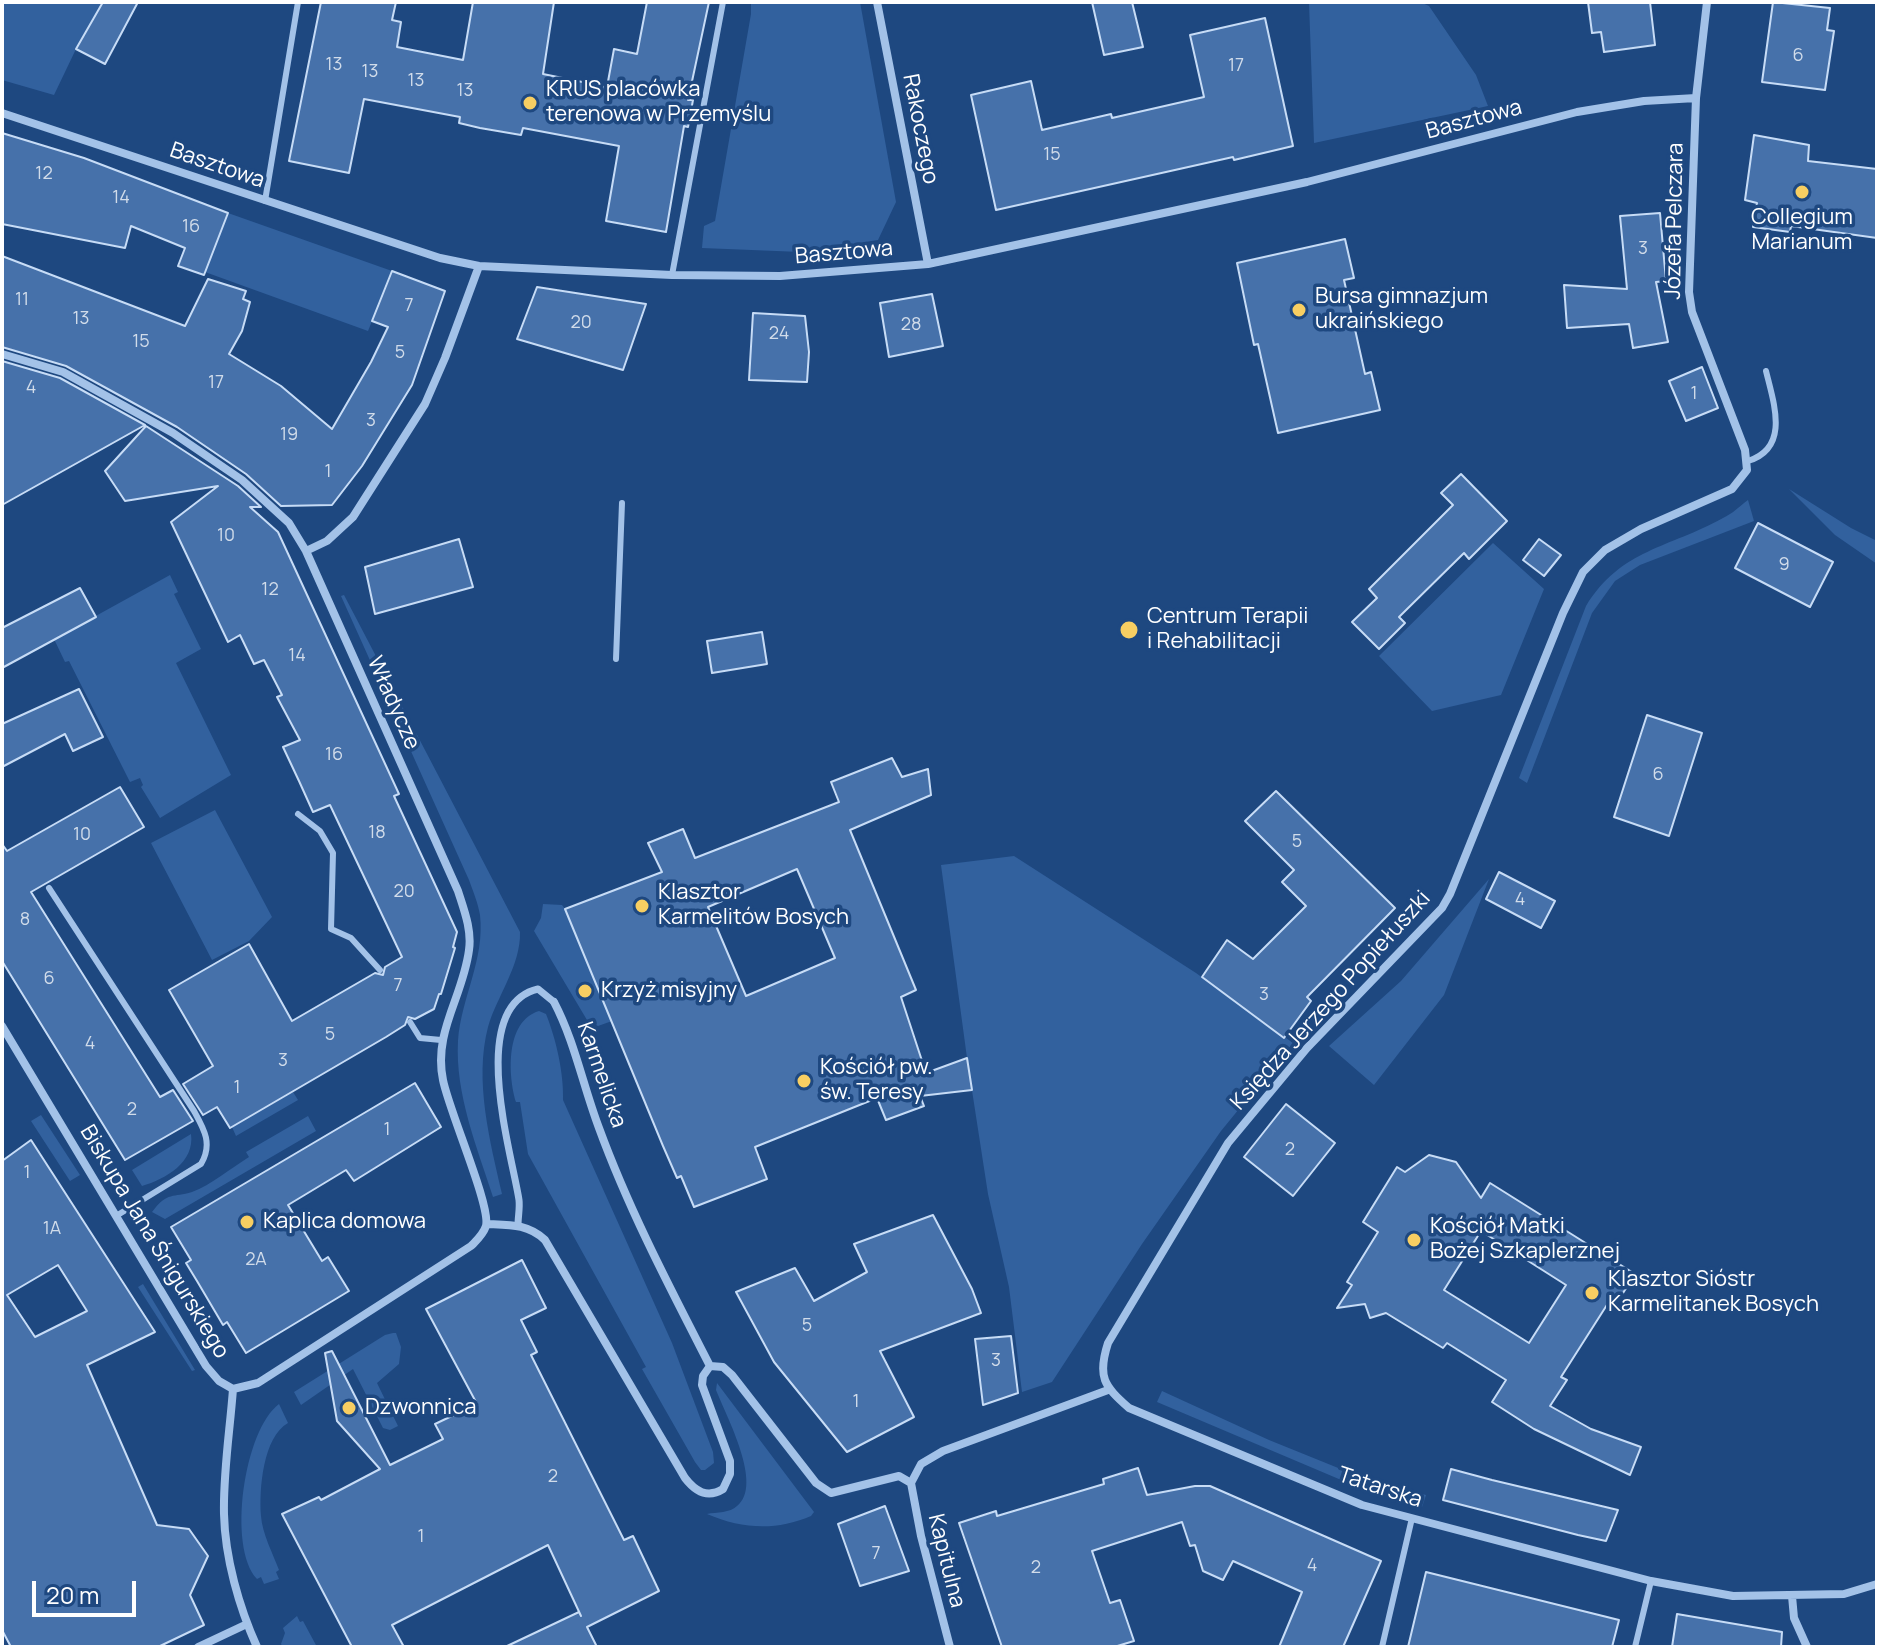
<!DOCTYPE html>
<meta charset="utf-8">
<style>
body{margin:0}
#map{position:relative;width:1879px;height:1649px;overflow:hidden;background:#1e4880;font-family:Manrope,sans-serif}
canvas{display:block}
.frame{position:absolute;inset:0;border:4px solid #fff;pointer-events:none}
.scale{position:absolute;left:32px;top:1581px;width:104px;height:36px;box-sizing:border-box;border:4px solid #fff;border-top:0;padding-left:10px;font-size:24px;line-height:28px;white-space:nowrap;color:#fff;-webkit-text-stroke:6px #1e4880;paint-order:stroke}
</style>
<div id="map">
<canvas width="1879" height="1649"></canvas>
<div class="frame"></div>
<div class="scale">20 m</div>
</div>
<script>
const ctx = document.querySelector('canvas').getContext('2d');
ctx.lineJoin = 'round';
function paint(path, color) { ctx.fillStyle = color; ctx.fill(path, 'evenodd'); }
function stroke(path, color, width, dash) { ctx.strokeStyle = color; ctx.lineWidth = width; ctx.lineCap = dash ? 'butt' : 'round'; ctx.setLineDash(dash || []); ctx.stroke(path); }
function label(font, color, halo, rows, align = 'center') {
  ctx.font = font + ' Manrope,sans-serif'; ctx.lineWidth = 7; ctx.setLineDash([]); ctx.textBaseline = 'middle'; ctx.strokeStyle = halo; ctx.fillStyle = color; for (const [text, x, y, turn = 0] of rows) {
    ctx.save(); ctx.translate(x, y); ctx.rotate((+turn || 0) * Math.PI / 180); ctx.textAlign = isNaN(turn) ? turn : align; if (halo) ctx.strokeText(text, 0, 0); ctx.fillText(text, 0, 0); ctx.restore();
  }
}
paint(new Path2D(`
 M2,2H97L102,5L76,49L54,95L2,80Z
 M751,2H860L896,202L878,240L801,252L702,248L704,226L715,221L751,14Z
 M1309,2H1420L1429,6L1476,75L1488,106L1314,143Z
 M228,213L392,271L368,331L205,272Z
 M1789,489L1851,528L1877,541V564L1835,535Z
 M1748,500L1754,521L1640,565L1615,581L1592,613L1527,783L1519,778L1586,606C1621,549 1669,548 1723,518C1732,514 1740,506 1748,500Z
 M1493,543L1544,589L1501,695L1432,711L1379,656Z
 M170,575L178,592L174,594L201,649L176,663L231,775L160,818L141,787L143,785L140,778L130,782L69,661L65,662L54,639Z
 M344,595L520,932C521,965 497,996 488,1027C474,1081 490,1141 502,1194L493,1197C477,1147 455,1094 458,1041C461,998 485,960 480,915C478,903 473,891 469,880L341,596Z
 M215,810L272,917L249,941L212,960L151,843Z
 M1014,856L1196,973L1293,1043L1221,1131L1142,1244L1052,1382L1022,1392L1009,1287L988,1194L967,1058L941,865Z
 M1489,879L1444,995L1374,1085L1329,1046L1401,981Z
 M543,904L562,905L565,909L612,1021L598,1026L587,1020L534,931L541,918Z
 M539,1011L546,1014C556,1039 564,1073 563,1100L672,1343L713,1452L714,1463L705,1470H701L695,1462L642,1369L646,1367L528,1154L520,1102H516C508,1076 505,1021 539,1011Z
 M293,1092L298,1100L236,1136L232,1127Z
 M41,1115L80,1175L70,1181L31,1121Z
 M308,1116L316,1131L165,1219L152,1212C168,1191 173,1198 192,1192C211,1185 231,1168 249,1157L246,1152Z
 M191,1134C195,1162 166,1179 142,1186L132,1170Z
 M143,1284L195,1370L192,1371L138,1287Z
 M393,1333H396L401,1347L399,1364L377,1383L398,1426L390,1430L383,1428L353,1369L301,1405L294,1392L385,1335Z
 M717,1383L814,1512L811,1516C776,1531 742,1529 707,1514C717,1512 730,1513 737,1506C764,1485 726,1416 716,1390Z
 M1162,1391L1269,1440L1358,1476L1426,1495L1422,1507L1353,1485L1157,1402Z
 M279,1404L288,1423C263,1437 259,1489 261,1516C262,1533 273,1554 279,1570L276,1572L279,1579L264,1584L261,1577L257,1579C227,1547 244,1430 279,1404Z
 M297,1616L300,1622L303,1621L317,1647H283L281,1644L285,1633L283,1628Z`), '#32619e');
const building = new Path2D(`
 M103,2H138L105,64L76,49Z
 M321,2H396L392,20L401,22L397,47L463,60L473,2H554L543,74L607,87L614,49L637,54L647,2H709L688,100H693L688,127L684,126L666,232L606,221L619,146L523,128L521,135L480,128L459,123L460,117L364,99L349,173L289,161Z
 M1092,2H1132L1143,47L1104,55Z
 M1588,2H1650L1655,45L1604,52L1601,32L1592,33Z
 M1773,2L1830,8L1827,30L1834,31L1825,90L1762,82Z
 M1265,18L1293,146L1234,160L1233,157L996,210L971,95L1031,81L1042,130L1111,114L1112,118L1204,97L1190,35Z
 M2,133L84,158L228,213L204,275L178,266L185,248L131,226L125,248L2,224Z
 M1754,135L1809,145L1808,161L1877,169V238L1791,226L1790,232L1753,227L1757,203L1745,200Z
 M1660,213L1666,281L1656,282L1668,342L1633,348L1629,324L1567,328L1564,285L1627,289L1620,216Z
 M1345,239L1354,278L1344,280L1365,374L1371,372L1380,410L1278,433L1258,344L1254,345L1237,263Z
 M2,256L185,326L208,279L246,291L243,299L250,302L242,331L229,354L281,386L332,429L371,362L388,327L372,321L392,271L445,291L412,385L362,466L332,505L281,506L246,474L177,427L66,366L2,347Z
 M537,287L646,304L623,370L517,339Z
 M932,294L943,346L889,357L880,303Z
 M753,313L805,316L809,352L807,382L749,380Z
 M2,361L60,378L145,425L2,505Z
 M1702,367L1718,408L1686,421L1669,381Z
 M146,426L238,486L261,507H250L278,532L399,794L394,796L457,932L453,947L455,948L441,994H439L434,1009L415,1019L408,1017L405,1025L386,1037L230,1128L217,1107L203,1115L183,1084L213,1066L169,990L249,944L292,1021L375,973L383,975L385,967L402,957L330,805L313,812L299,781L283,747L300,740L277,697L282,695L264,660L254,664L240,635L228,642L171,522L218,486L125,501L105,471Z
 M1461,474L1507,521L1469,559L1464,553L1399,617L1405,623L1379,649L1352,622L1377,598L1369,589L1453,505L1441,493Z
 M1758,523L1833,562L1810,607L1735,568Z
 M459,539L473,587L375,614L365,567Z
 M1539,539L1561,555L1544,576L1523,560Z
 M80,588L96,617L2,668V628Z
 M762,632L767,664L712,673L707,641Z
 M79,689L103,737L73,751L65,734L2,767V724Z
 M1647,715L1702,733L1669,836L1614,817Z
 M892,758L902,777L928,769L931,795L850,830L916,990L901,997L926,1073L967,1058L972,1090L920,1096L924,1106L886,1120L877,1098L755,1147L767,1179L694,1207L681,1176L677,1178L663,1146L565,909L662,872L648,843L683,829L695,858L839,802L831,782ZM797,869L835,958L746,996L708,907Z
 M120,787L144,827L31,892L160,1097L173,1090L193,1121L125,1160L2,961V844L7,851Z
 M1276,791L1395,908L1307,997L1311,1001L1284,1038L1202,977L1227,940L1253,959L1306,906L1282,882L1294,870L1245,821Z
 M1499,872L1555,901L1541,928L1486,899Z
 M415,1083L441,1127L354,1181L346,1170L288,1205L322,1261L328,1257L349,1291L246,1353L227,1322L223,1325L197,1281L186,1263L191,1260L171,1227Z
 M1286,1104L1335,1143L1293,1196L1244,1157Z
 M31,1140L155,1332L87,1365L157,1525L189,1529L208,1556L190,1595L204,1625L158,1647H11L2,1630V1161ZM58,1265L87,1311L35,1337L7,1295Z
 M1429,1155L1456,1162L1481,1198L1490,1183L1635,1274L1618,1301L1612,1297L1561,1377L1567,1380L1550,1406L1591,1429L1641,1447L1630,1475L1534,1429L1492,1402L1506,1380L1447,1343L1443,1348L1386,1313L1370,1318L1365,1304L1337,1308L1352,1285L1347,1282L1378,1232L1363,1222L1397,1167L1405,1172ZM1481,1231L1566,1285L1529,1343L1444,1290Z
 M933,1215L972,1289L981,1313L880,1351L914,1417L847,1452L774,1362L736,1292L795,1268L814,1301L867,1272L854,1244Z
 M522,1260L546,1308L521,1320L537,1352L531,1355L624,1540L633,1536L659,1591L587,1627L597,1647H505L579,1612L581,1616L548,1545L392,1625L404,1647H352L282,1514L319,1497L321,1500L380,1469L337,1421L325,1353L332,1351L390,1465L443,1439L435,1424L477,1404L426,1309Z
 M1011,1336L1018,1393L983,1405L975,1339Z
 M1138,1468L1147,1495L1195,1486H1210L1381,1561L1343,1647H1279L1302,1592L1233,1561L1223,1580L1203,1571L1195,1545L1190,1546L1182,1522L1092,1551L1110,1603L1120,1600L1134,1641L1114,1647H1002L959,1523L996,1511L997,1516L1104,1484L1103,1479Z
 M1451,1469L1492,1480L1618,1510L1606,1541L1578,1535L1443,1500Z
 M885,1506L909,1571L860,1586L838,1524Z
 M1426,1572L1619,1620L1612,1647H1408Z
 M1677,1614L1782,1632L1781,1647H1672Z`);
paint(building, '#4671aa');
stroke(building, '#c7dcf6', 2);
stroke(new Path2D(`
 M265,201L298,2
 M672,275L723,2
 M1748,461C1790,448 1774,404 1766,371
 M616,659L622,503
 M298,814L320,831L333,853L331,929L351,938L380,970
 M49,888L194,1111C204,1129 213,1144 201,1164L116,1216
 M410,1022L420,1038L441,1040
 M1382,1647L1412,1518
 M1635,1647L1651,1581`), '#a3c2e8', 6);
stroke(new Path2D(`
 M518,1225C518,1217 520,1208 519,1200C512,1154 466,1006 538,989L554,1002`), '#a3c2e8', 7);
stroke(new Path2D(`
 M877,2L928,264
 M1707,2L1696,98L1689,292L1692,312L1745,450L1747,470L1732,489L1641,529L1605,550L1583,572L1563,613L1450,894L1442,908L1307,1048L1228,1143L1108,1343C1097,1377 1104,1386 1129,1408L1362,1505L1651,1581L1733,1596L1844,1594L1877,1584
 M2,113L440,258L479,266L672,275L780,276L928,264L1307,182L1577,112L1644,101L1696,98
 M2,354L63,372L173,433L242,480L289,523L306,551L458,891C464,910 472,930 469,950C463,997 433,1032 443,1080C449,1111 491,1206 486,1226C483,1235 477,1240 471,1246L258,1383L233,1389
 M306,551L327,541L353,517L425,404L445,358L479,266
 M554,1002C575,1042 583,1086 599,1128C629,1210 670,1288 710,1366L723,1367L732,1375L816,1483L831,1493L899,1476L911,1483
 M2,1026L206,1366L219,1381L233,1389
 M487,1224C510,1225 528,1224 545,1240L685,1478C695,1491 707,1499 723,1489L730,1474V1461L702,1385L703,1376L710,1366
 M233,1389C230,1430 223,1473 224,1514C225,1558 239,1607 257,1647
 M911,1483L921,1464L943,1451L1108,1390
 M911,1483L921,1536L950,1647
 M1792,1596L1794,1618L1807,1647
 M198,1647L247,1624`), '#a3c2e8', 8);
for (const [x, y, r, color] of [
 [530,103,8,"#f7ce62"],
 [1802,192,8,"#f7ce62"],
 [1299,310,8,"#f7ce62"],
 [1129,630,10,"#f7ce62"],
 [642,906,8,"#f7ce62"],
 [585,991,8,"#f7ce62"],
 [804,1081,8,"#f7ce62"],
 [247,1222,8,"#f7ce62"],
 [1414,1240,8,"#f7ce62"],
 [1592,1293,8,"#f7ce62"],
 [349,1408,8,"#f7ce62"]
]) { const dot = new Path2D(); dot.arc(x, y, r, 0, 2 * Math.PI); ctx.fillStyle = color; ctx.fill(dot); stroke(dot, '#1e4880', 3); }
label('18px', '#d1dcea', null, [
 ["6",1798,56],
 ["13",334,65],
 ["17",1236,66],
 ["13",370,72],
 ["13",416,81],
 ["13",465,91],
 ["15",1052,155],
 ["12",44,174],
 ["14",121,198],
 ["16",191,227],
 ["3",1643,249],
 ["11",22,300],
 ["7",409,306],
 ["13",81,319],
 ["20",581,323],
 ["28",911,325],
 ["24",779,334],
 ["15",141,342],
 ["5",400,353],
 ["17",216,383],
 ["4",31,388],
 ["1",1694,394],
 ["3",371,421],
 ["19",289,435],
 ["1",328,472],
 ["10",226,536],
 ["9",1784,565],
 ["12",270,590],
 ["14",297,656],
 ["16",334,755],
 ["6",1658,775],
 ["18",377,833],
 ["10",82,835],
 ["5",1297,842],
 ["20",404,892],
 ["4",1520,900],
 ["8",25,920],
 ["6",49,979],
 ["7",398,986],
 ["3",1264,995],
 ["5",330,1035],
 ["4",90,1044],
 ["3",283,1061],
 ["1",237,1088],
 ["2",132,1110],
 ["1",387,1130],
 ["2",1290,1150],
 ["1",27,1173],
 ["1A",52,1229],
 ["2A",256,1260],
 ["5",807,1326],
 ["3",996,1361],
 ["1",856,1402],
 ["2",553,1477],
 ["1",421,1537],
 ["7",876,1554],
 ["4",1312,1566],
 ["2",1036,1568]
]);
label('22px', '#fff', '#1e4880', [
 ["KRUS placówka",546,90],
 ["terenowa w Przemyślu",546,115],
 ["Collegium",1802,218,"center"],
 ["Marianum",1802,243,"center"],
 ["Bursa gimnazjum",1315,297],
 ["ukraińskiego",1315,322],
 ["Centrum Terapii",1147,617],
 ["i Rehabilitacji",1147,642],
 ["Klasztor",658,893],
 ["Karmelitów Bosych",658,918],
 ["Krzyż misyjny",601,991],
 ["Kościół pw.",820,1068],
 ["św. Teresy",820,1093],
 ["Kaplica domowa",263,1222],
 ["Kościół Matki",1430,1227],
 ["Bożej Szkaplerznej",1430,1252],
 ["Klasztor Sióstr",1608,1280],
 ["Karmelitanek Bosych",1608,1305],
 ["Dzwonnica",365,1408]
], 'left');
label('22px', '#fff', '#1e4880', [
 ["Basztowa",1474,120,-15],
 ["Rakoczego",920,129,79],
 ["Basztowa",217,166,19],
 ["Józefa Pelczara",1675,221,-89],
 ["Basztowa",844,253,-5],
 ["Władycze",393,703,66],
 ["Księdza Jerzego Popiełuszki",1331,1001,-48],
 ["Karmelicka",601,1075,71],
 ["Biskupa Jana Śnigurskiego",154,1242,59],
 ["Tatarska",1380,1488,18],
 ["Kapitulna",946,1561,76]
]);
</script>
